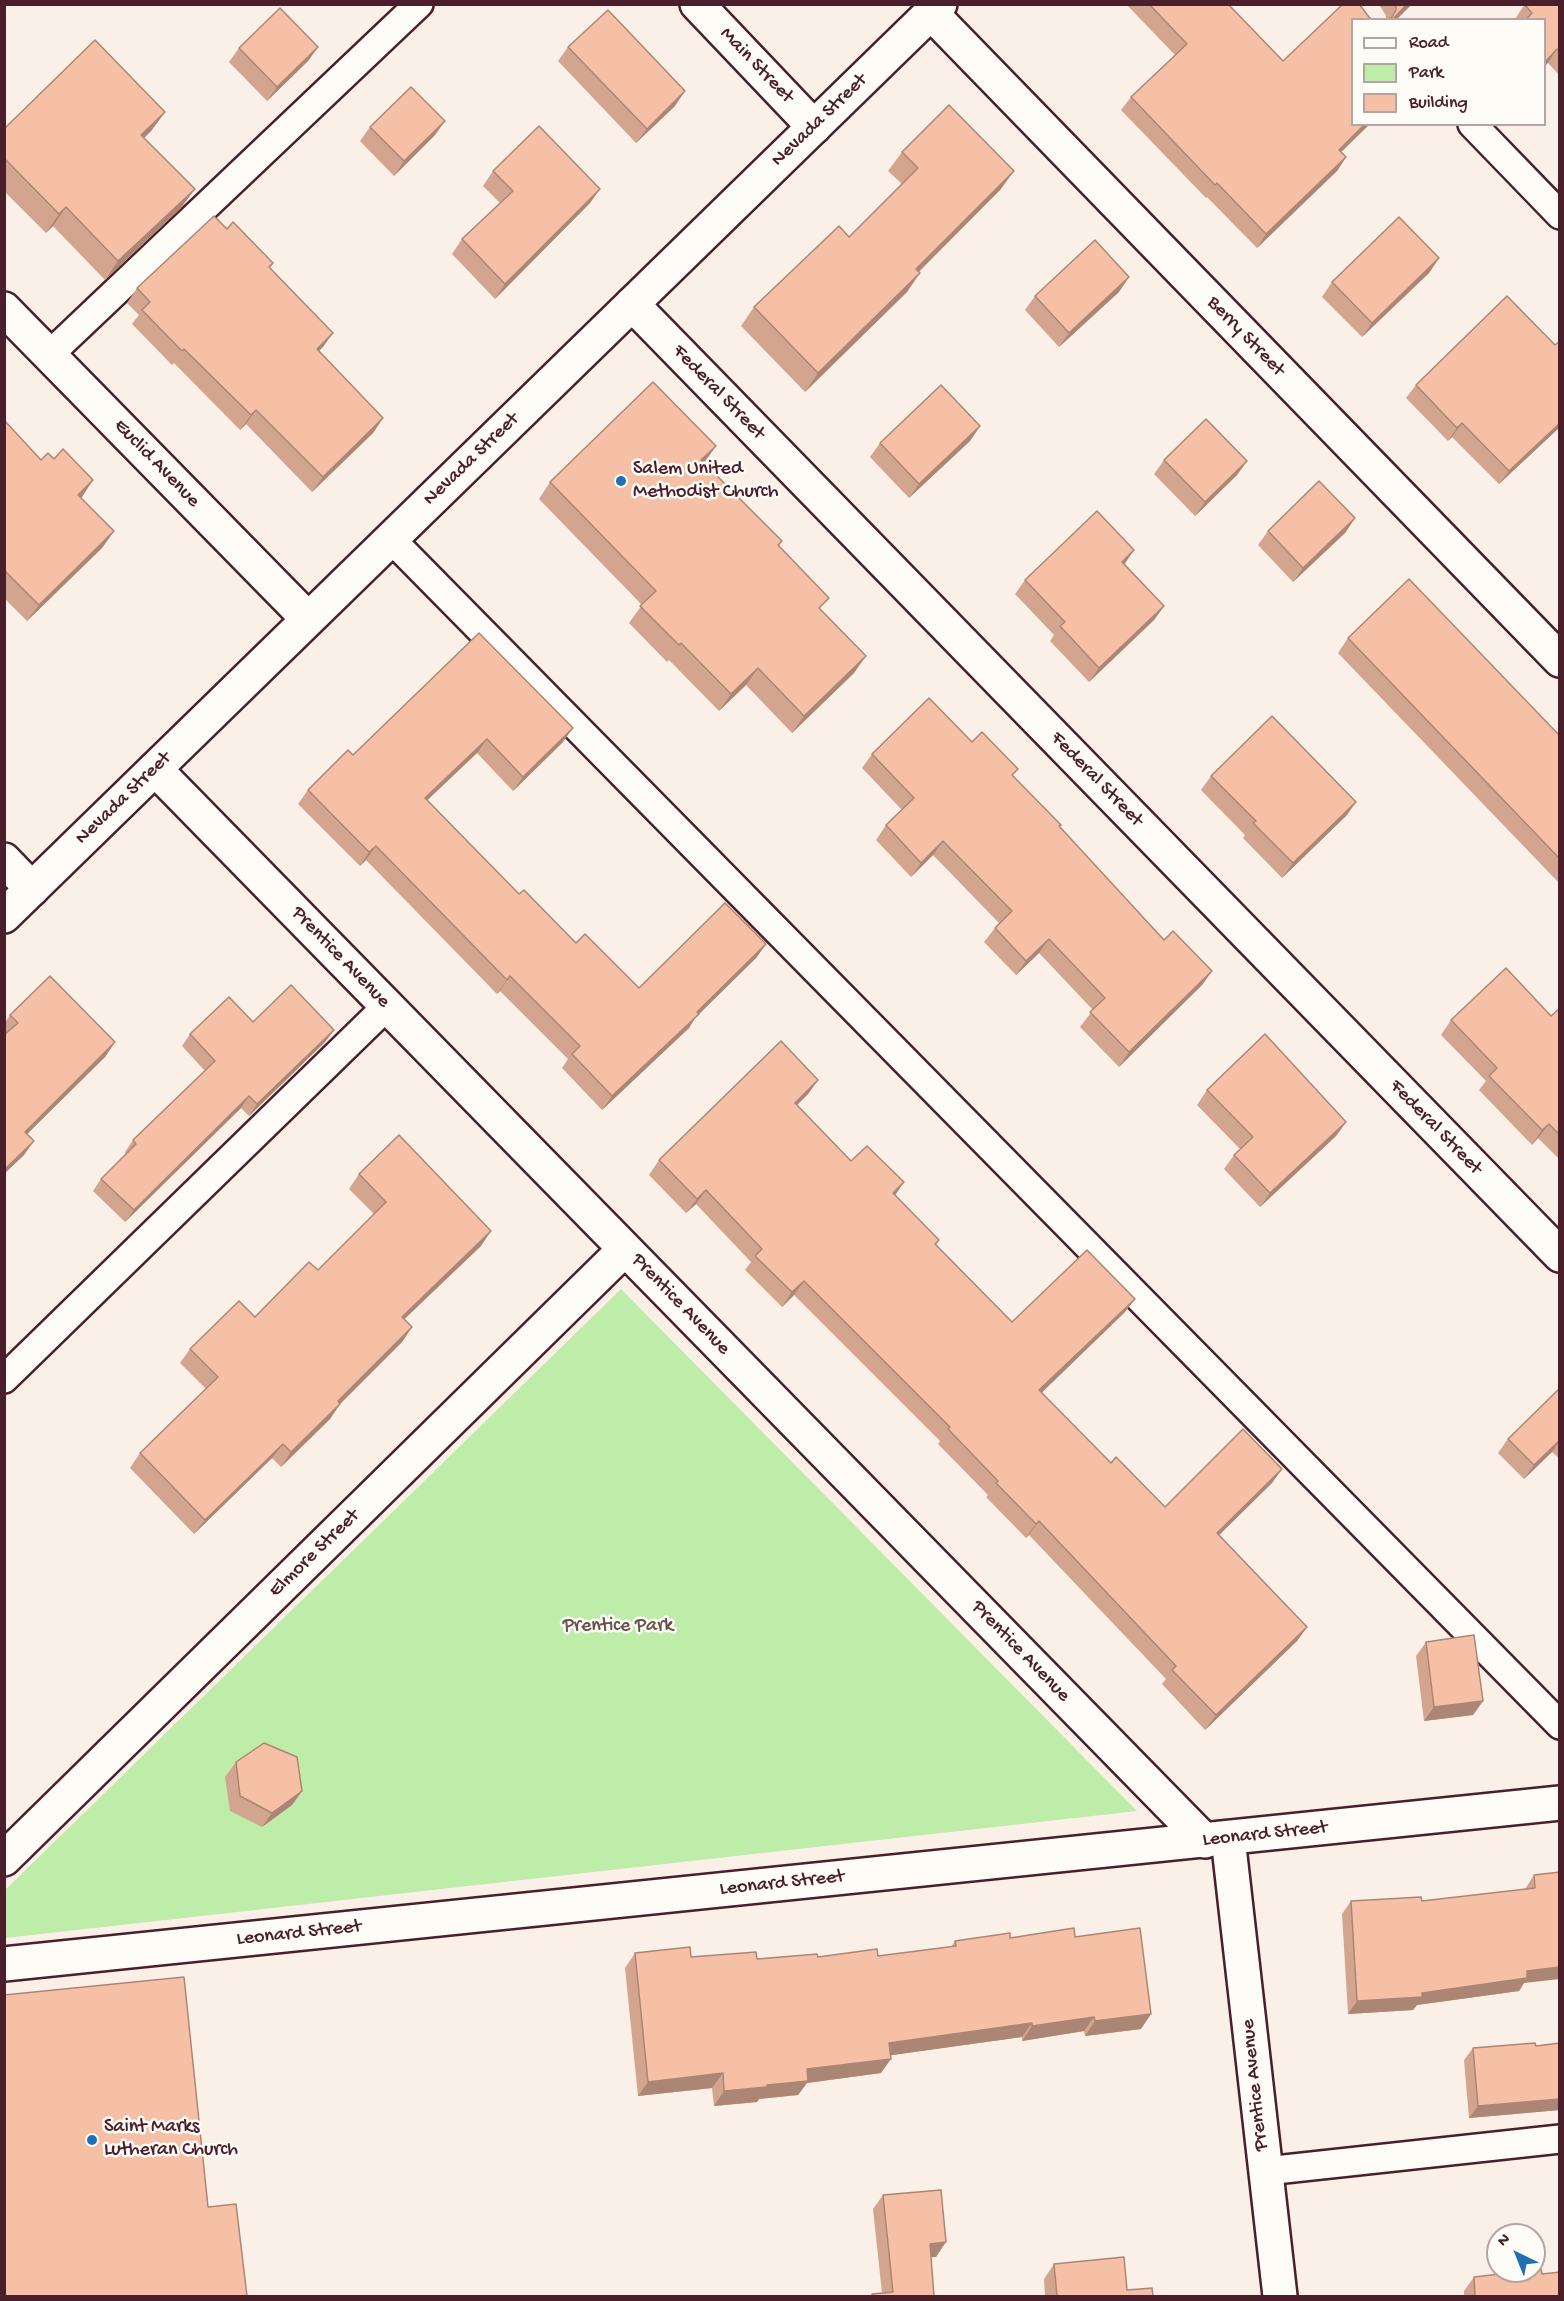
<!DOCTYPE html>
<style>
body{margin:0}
#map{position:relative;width:1564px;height:2301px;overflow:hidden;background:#fbf0e7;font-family:"Gochi Hand",sans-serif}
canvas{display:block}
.frame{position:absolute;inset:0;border:6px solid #4a1f2b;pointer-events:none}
.legend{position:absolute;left:1351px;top:18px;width:195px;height:108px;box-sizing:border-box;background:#fdfcf7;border:2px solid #b5a4a5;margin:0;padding:8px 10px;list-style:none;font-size:18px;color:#4a1f2b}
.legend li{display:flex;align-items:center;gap:12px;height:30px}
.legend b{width:30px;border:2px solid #b5a4a5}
.north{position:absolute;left:1486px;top:2223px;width:60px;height:60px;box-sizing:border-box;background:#fdfcf7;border:2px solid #b5a4a5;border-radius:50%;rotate:317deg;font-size:16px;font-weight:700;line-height:24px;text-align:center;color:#4a1f2b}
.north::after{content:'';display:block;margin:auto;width:21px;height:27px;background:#1f6fb2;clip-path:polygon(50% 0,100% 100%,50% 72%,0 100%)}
</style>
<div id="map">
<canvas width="1564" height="2301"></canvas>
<div class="frame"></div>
<ul class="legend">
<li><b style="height:8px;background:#fdfcf7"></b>Road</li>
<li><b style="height:16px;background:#beeca9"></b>Park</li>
<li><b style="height:16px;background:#f5c0a6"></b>Building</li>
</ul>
<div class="north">N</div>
</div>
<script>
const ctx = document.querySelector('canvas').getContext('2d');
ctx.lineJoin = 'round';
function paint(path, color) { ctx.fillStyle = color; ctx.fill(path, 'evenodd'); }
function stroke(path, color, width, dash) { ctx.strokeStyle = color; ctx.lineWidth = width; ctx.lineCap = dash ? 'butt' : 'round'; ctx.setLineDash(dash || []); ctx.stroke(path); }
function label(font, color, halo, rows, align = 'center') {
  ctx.font = font + ' "Gochi Hand",sans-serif'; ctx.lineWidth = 5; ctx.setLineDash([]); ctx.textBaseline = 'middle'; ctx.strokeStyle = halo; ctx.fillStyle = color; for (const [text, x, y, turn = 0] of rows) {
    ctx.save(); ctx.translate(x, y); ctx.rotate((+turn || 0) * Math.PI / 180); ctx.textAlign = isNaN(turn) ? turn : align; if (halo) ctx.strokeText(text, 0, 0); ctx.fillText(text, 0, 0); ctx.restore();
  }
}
paint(new Path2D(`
 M621,1289L1137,1811L5,1938V1890Z`), '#beeca9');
const service = new Path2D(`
 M1472,124L1560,215
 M49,355L419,4
 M391,539L1560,1725
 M4,1379L387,1006
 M1266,2171L1560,2139`);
const minor = new Path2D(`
 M697,4L814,127
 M931,13L1560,660
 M632,304L1560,1255
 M4,309L308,619
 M155,769L1205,1841
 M4,860L32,889
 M1228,1838L1280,2296
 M4,1859L625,1249
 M4,1964L1560,1803`);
const tertiary = new Path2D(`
 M4,916L940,4`);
stroke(service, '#4a1f2b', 32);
stroke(minor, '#4a1f2b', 38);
stroke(tertiary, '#4a1f2b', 38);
stroke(service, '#fdfcf7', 27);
stroke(minor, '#fdfcf7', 33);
stroke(tertiary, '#fdfcf7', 33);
paint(new Path2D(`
 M1126,4H1228L1283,61L1369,17L1341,152L1346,157L1337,171L1257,248L1207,197L1206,198L1121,110L1131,97L1175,55Z
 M1378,4H1412L1396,20H1386V16L1382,9Z
 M1525,4H1560V76L1548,63L1545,20L1515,19Z
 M318,47L308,61L267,101L229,62L239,48Z
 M568,47L675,106L636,143L558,61Z
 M165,112L151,131L144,138L181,208L105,280L53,226L46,233L4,191V129Z
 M370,127L435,135L394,176L360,141Z
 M902,152L1014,171L1000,190L919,272L907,292L805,392L741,326L754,307L849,237L902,184L888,171Z
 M493,171L590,203L495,299L452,254L462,239L500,203L483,186Z
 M227,229L273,263L270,268L333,333L319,351L383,418L373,433L312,492L246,424L240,430L174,363L172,365L132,324L139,315L127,303L137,288Z
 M1439,258L1429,273L1362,337L1322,297L1332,282Z
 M1119,292L1059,347L1025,310L1035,296Z
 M1560,341V427L1499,484L1452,437L1448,441L1406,398L1416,385L1555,345Z
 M4,420L41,460L114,531L102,548L27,621L4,598Z
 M980,426L970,441L909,498L870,457L880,443Z
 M1164,460L1247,461L1237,475L1195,516L1154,474Z
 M704,462L782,541L779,546L821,610L854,673L792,733L746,685L719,711L669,660L667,662L629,623L642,605L539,499L550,482Z
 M1355,518L1345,533L1293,582L1258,545L1268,531Z
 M1125,564L1164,606L1154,620L1089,682L1050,641L1054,635L1015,594L1025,580Z
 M479,633L563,742L513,791L477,753L427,800L519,894L576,943L639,988L766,944L756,958L695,1018L689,1028L602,1110L562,1068L568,1059L500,991L497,994L366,860L360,866L298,804L308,790L353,755Z
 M1348,638L1560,736V884L1338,653Z
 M972,742L1013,776L1164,940L1212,971L1202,985L1119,1067L1080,1027L1093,1010L1039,953L1016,975L984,942L995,928L999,923L933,855L911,877L876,840L886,825L902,810L862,768L872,754Z
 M1211,776L1356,802L1346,816L1282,878L1243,838L1245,835L1201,790Z
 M1560,1008V1160L1538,1138L1532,1145L1479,1090L1486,1081L1441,1035L1451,1020L1551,1016Z
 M10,1015L115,1042L105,1057L27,1134L24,1155L4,1174V1024Z
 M253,1022L334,1030L325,1042L249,1116L241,1108L125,1222L93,1191L101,1179L126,1154L125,1152L133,1140L205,1071L182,1046L190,1034Z
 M818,1080L808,1094L797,1105L851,1161L895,1196L939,1240L936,1245L1012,1322L1135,1299L1124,1313L1041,1393L1111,1463L1165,1507L1282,1469L1272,1483L1219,1535L1307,1627L1297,1641L1205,1730L1162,1684L1166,1679L1029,1535L1026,1538L986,1497L988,1495L938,1444L940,1441L794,1295L782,1307L745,1270L751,1262L696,1204L686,1213L649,1175L659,1160Z
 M1207,1090L1346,1122L1336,1136L1260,1207L1224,1169L1234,1155L1240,1149L1197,1105Z
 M359,1174L481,1246L404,1319L412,1327L402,1342L340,1404L330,1419L281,1467L272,1458L194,1534L130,1468L140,1453L206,1389L180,1363L190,1349L255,1317L318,1270L374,1214L349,1189Z
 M1560,1388V1459L1552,1452L1524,1479L1498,1453L1508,1439Z
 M1426,1642L1483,1701L1473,1715L1424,1721L1416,1656Z
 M236,1762L302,1791L292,1805L262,1827L230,1811L225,1777Z
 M1560,1872L1524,1983L1519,1991L1417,2005L1413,2010L1348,2014L1342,1914L1351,1901H1422L1525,1889L1534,1875Z
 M1075,1937L1141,2029L1085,2036L1084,2031L1022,2041V2037L891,2055L881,2073L807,2083L798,2095L759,2099L757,2102L714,2106L712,2088L638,2096L625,1968L635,1953L691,1957L757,1959L818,1957L878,1956L951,1947L955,1941L1010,1938Z
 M1560,2043V2110L1469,2118L1464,2060L1473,2048L1536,2046Z
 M883,2195L936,2257H931L934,2296H870L872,2294L882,2293L873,2209Z
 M1054,2264L1127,2290L1153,2296H1045L1044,2279Z
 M1542,2274L1560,2296H1464V2291L1474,2277Z`), '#d3a58f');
paint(new Path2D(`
 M1407,4H1412L1396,20H1392Z
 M318,47L308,61L267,101L277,87Z
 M1557,49L1548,63L1545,66V62Z
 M685,91L675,106L636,143L647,129Z
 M165,112L151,131L128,154L141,135Z
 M445,121L435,135L394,176L404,161Z
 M1365,124H1370L1330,163L1339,150Z
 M1346,157L1337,171L1257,248L1266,234Z
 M1014,171L1000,190L903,287L916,269Z
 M195,189L181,208L105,280L118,261Z
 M600,189L590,203L495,299L505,284Z
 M66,207L53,226L46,233L59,214Z
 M1439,258L1429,273L1362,337L1372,323Z
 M920,273L907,292L805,392L818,373Z
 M1129,277L1119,292L1059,347L1069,333Z
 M333,333L323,347L307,363L317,349Z
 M256,410L246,424L240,430L251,415Z
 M383,418L373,433L312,492L323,477Z
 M1462,423L1452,437L1448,441L1457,428Z
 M1560,423V427L1499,484L1509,471Z
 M980,426L970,441L909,498L919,484Z
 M716,446L704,463L701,460Z
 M1247,461L1237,475L1195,516L1205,502Z
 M93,480L82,497L67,511L78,495Z
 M1355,518L1345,533L1293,582L1303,568Z
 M114,531L102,548L27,621L39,605Z
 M1134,550L1124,565L1122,562Z
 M1164,606L1154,620L1089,682L1099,668Z
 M866,656L854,673L792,733L804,716Z
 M758,668L746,685L719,711L731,694Z
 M573,728L563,742L513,791L523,777Z
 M487,739L477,753L415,812L425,798Z
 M1356,802L1346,816L1282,878L1293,863Z
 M943,841L933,855L911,877L921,863Z
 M376,846L366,860L360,866L369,852Z
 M1049,939L1039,953L1016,975L1026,961Z
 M766,944L756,958L695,1018L689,1028L602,1110L612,1096Z
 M1212,971L1202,985L1119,1067L1129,1052Z
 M510,976L500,991L497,994L507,980Z
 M334,1030L325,1042L249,1116L257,1104Z
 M115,1042L105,1057L15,1146L25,1132Z
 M818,1080L808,1094L785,1117L795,1103Z
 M249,1096L241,1108L125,1222L134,1210Z
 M1346,1122L1336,1136L1260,1207L1270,1193Z
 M1549,1124L1538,1138L1532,1145L1542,1130Z
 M34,1141L24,1155L4,1174V1170Z
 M904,1182L894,1197L893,1193Z
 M706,1190L696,1204L686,1213L697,1199Z
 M491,1231L481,1246L392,1331L402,1317Z
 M804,1281L794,1295L782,1307L792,1292Z
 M1135,1299L1124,1313L1029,1405L1039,1390Z
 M412,1327L402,1342L328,1416L338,1401Z
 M340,1404L330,1419L281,1467L291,1452Z
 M1560,1440L1552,1452L1524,1479L1534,1465Z
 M283,1444L272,1458L194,1534L205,1520Z
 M1282,1469L1272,1483L1207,1547L1217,1533Z
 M1039,1521L1029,1535L1026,1538L1036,1524Z
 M1307,1627L1297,1641L1205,1730L1216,1715Z
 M1483,1701L1473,1715L1424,1721L1434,1707Z
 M302,1791L292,1805L262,1827L272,1813Z
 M1560,1967V1979L1524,1983L1519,1991L1417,2005L1413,2010L1348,2014L1357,2001L1422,1993L1527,1971Z
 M1151,2014L1141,2029L1085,2036L1095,2021Z
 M1094,2017L1084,2031L1022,2041L1032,2026Z
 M1032,2023L1022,2037L879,2057L889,2043Z
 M891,2059L881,2073L807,2083L798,2095L759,2099L757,2102L714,2106L724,2091L767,2085L807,2069Z
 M723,2073L712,2088L638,2096L648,2082Z
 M1560,2099V2110L1469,2118L1478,2106Z
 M946,2242L936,2257L920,2258L930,2244Z`), '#ac8674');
const building = new Path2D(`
 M1149,4H1228L1283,61L1343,4H1359L1369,17L1373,20H1353V124H1365L1339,150L1346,157L1266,234L1217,183L1215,185L1131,97L1187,44Z
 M1396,4H1407L1392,20H1388L1392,17L1396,10Z
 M1525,4H1560V51L1557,49L1545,62V20H1526L1532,13L1525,5Z
 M280,8L318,47L277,87L239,48Z
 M608,10L685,91L647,129L568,47Z
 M95,40L165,112L141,135L195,189L118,261L66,207L59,214L4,158V129Z
 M411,87L445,121L404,161L370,127Z
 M949,105L1014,171L916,269L920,273L818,373L754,307L839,226L849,237L918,168L902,152Z
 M539,126L600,189L505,284L462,239L513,191L493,171Z
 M214,216L227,229L233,222L273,263L269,267L333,333L317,349L383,418L323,477L256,410L251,415L184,349L182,351L142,310L150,302L137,288Z
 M1399,217L1439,258L1372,323L1332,282Z
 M1095,240L1129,277L1069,333L1035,296Z
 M1507,296L1555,345L1560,341V423L1509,471L1462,423L1457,428L1416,385Z
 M653,382L716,446L701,460L782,541L778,545L829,598L819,608L866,656L804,716L758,668L731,694L681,643L679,645L640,606L656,591L550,482Z
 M941,385L980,426L919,484L880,443Z
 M1206,419L1247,461L1205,502L1164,460Z
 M4,420L41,460L48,453L54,459L63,449L93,480L78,495L114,531L39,605L4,570Z
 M1319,481L1355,518L1303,568L1268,531Z
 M1097,511L1134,550L1122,562L1164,606L1099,668L1060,626L1065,622L1025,580Z
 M1409,579L1560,736V859L1348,638Z
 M479,633L573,728L523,777L487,739L425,798L519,894L524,890L576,943L585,934L639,988L725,903L766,944L697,1012L699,1014L612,1096L572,1054L580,1046L510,976L507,980L376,846L369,852L308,790L348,750L353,755Z
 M929,698L972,742L982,732L1018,769L1012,775L1061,825L1059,826L1164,940L1173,931L1212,971L1129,1052L1090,1012L1105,998L1049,939L1026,961L995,928L1012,911L943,841L921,863L886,825L914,798L872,754Z
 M1272,716L1356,802L1293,863L1253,823L1256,821L1211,776Z
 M1506,968L1551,1016L1560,1008V1135L1549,1124L1542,1130L1489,1076L1497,1068L1451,1020Z
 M50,976L115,1042L25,1132L34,1141L4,1170V1035L18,1023L10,1015Z
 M291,985L334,1030L257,1104L249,1096L134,1210L101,1179L136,1144L133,1140L215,1061L190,1034L229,997L253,1022Z
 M1265,1034L1346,1122L1270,1193L1234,1155L1253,1137L1207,1090Z
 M781,1041L818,1080L795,1103L851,1161L867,1146L904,1182L893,1193L939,1240L935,1244L1012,1322L1087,1250L1135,1299L1039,1390L1111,1463L1116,1457L1165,1507L1243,1429L1282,1469L1217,1533L1307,1627L1216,1715L1172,1670L1176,1666L1039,1521L1036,1524L996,1483L998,1481L948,1429L950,1427L804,1281L792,1292L755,1256L762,1249L706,1190L697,1199L659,1160Z
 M399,1135L491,1231L402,1317L412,1327L338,1401L340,1404L291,1452L283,1444L205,1520L140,1453L218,1377L190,1349L239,1301L255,1317L309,1262L318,1270L386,1202L359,1174Z
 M1560,1388V1440L1534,1465L1508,1439Z
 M1474,1635L1483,1701L1434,1707L1426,1642Z
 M264,1743L297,1757L302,1791L272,1813L240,1796L236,1762Z
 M1560,1872V1967L1527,1971V1978L1422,1993V1997L1357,2001L1351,1901L1421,1897L1422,1901L1535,1888L1534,1875Z
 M1074,1928L1075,1937L1140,1928L1151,2014L1095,2021L1094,2017L1032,2026V2023L889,2043L891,2059L807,2069L808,2081L767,2085V2087L724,2091L723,2073L648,2082L635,1953L690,1947L691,1957L756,1952L757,1959L817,1954L818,1957L877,1949L878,1956L956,1946L955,1941L1010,1933V1938Z
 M184,1977L208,2207L236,2204L247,2296H4V1995Z
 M1535,2043L1536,2046L1560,2043V2099L1478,2106L1473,2048Z
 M941,2190L946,2242L930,2244L934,2296H872V2294L893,2292L883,2195Z
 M1124,2257L1127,2290L1152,2288L1153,2296H1057L1054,2264Z
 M1541,2269L1542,2274L1560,2272V2296H1475L1474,2277L1525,2271H1534V2270Z`);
paint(building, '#f5c0a6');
stroke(building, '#ac8674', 1.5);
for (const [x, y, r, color] of [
 [621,481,6,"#1f6fb2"],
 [92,2140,6,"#1f6fb2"]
]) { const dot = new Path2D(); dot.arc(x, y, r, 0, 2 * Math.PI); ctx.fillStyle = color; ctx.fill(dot); stroke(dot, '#fdfcf7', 2); }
label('20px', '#4a1f2b', '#fdfcf7', [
 ["Main Street",756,66,46],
 ["Nevada Street",820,121,-44],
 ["Berry Street",1245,337,46],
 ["Federal Street",718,393,46],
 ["Nevada Street",472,460,-44],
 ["Euclid Avenue",156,464,46],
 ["Federal Street",1096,780,46],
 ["Nevada Street",124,799,-44],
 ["Prentice Avenue",340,958,46],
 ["Federal Street",1435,1128,46],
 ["Prentice Avenue",680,1305,46],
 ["Elmore Street",315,1554,-44],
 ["Prentice Avenue",1020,1652,46],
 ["Leonard Street",1265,1835,-6],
 ["Leonard Street",782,1884,-6],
 ["Leonard Street",299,1934,-6],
 ["Prentice Avenue",1256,2085,-96]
]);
label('20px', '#4a1f2b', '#fdfcf7', [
 ["Salem United",633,470],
 ["Methodist Church",633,493],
 ["Saint Marks",104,2128],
 ["Lutheran Church",104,2151]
], 'left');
label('20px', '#67524a', '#fdfcf7', [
 ["Prentice Park",618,1627]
]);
</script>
